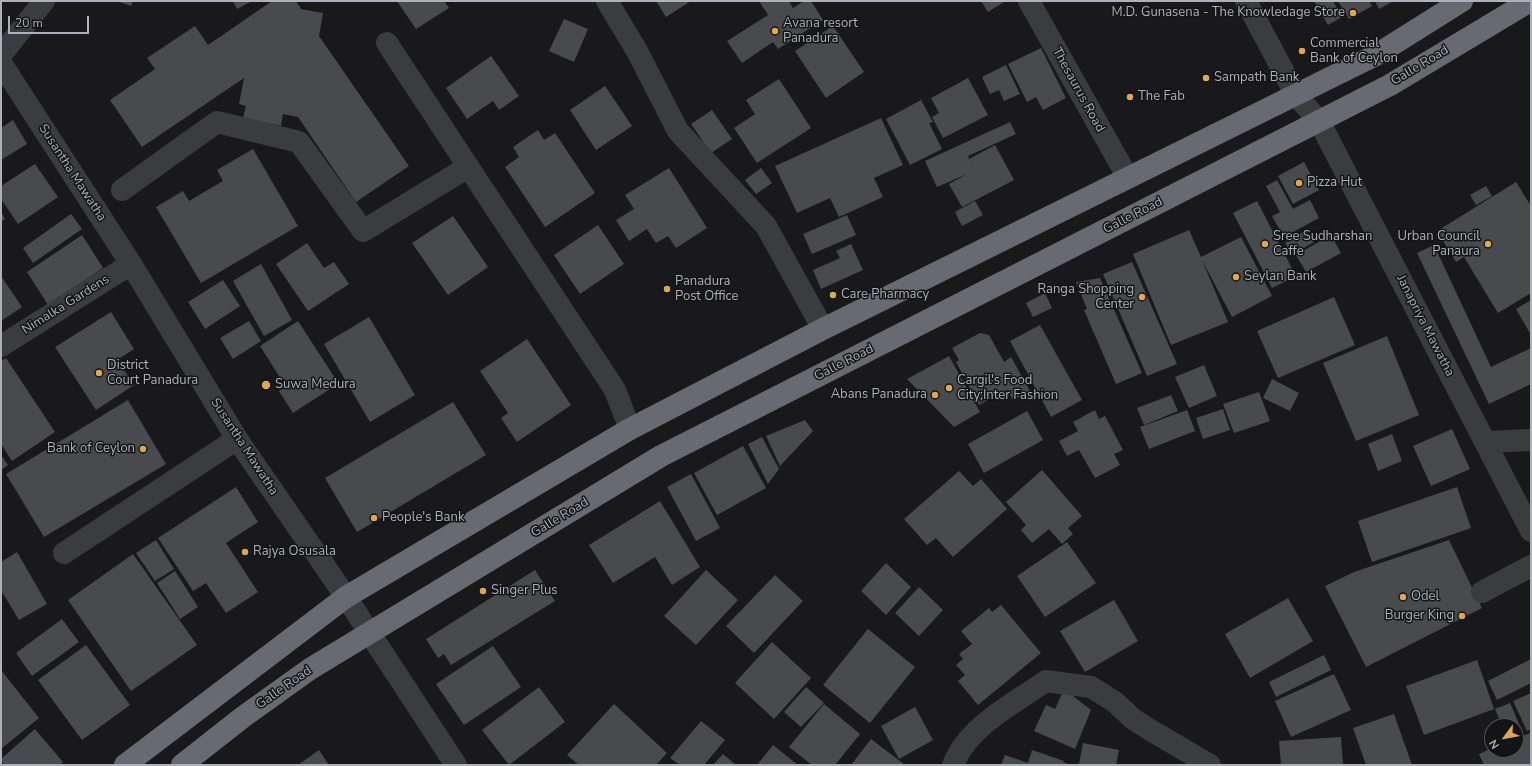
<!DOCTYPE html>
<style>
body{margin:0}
#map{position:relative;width:1532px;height:766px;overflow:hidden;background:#19191b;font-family:"Nunito Sans",sans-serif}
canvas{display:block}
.frame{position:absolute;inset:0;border:2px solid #adb1b9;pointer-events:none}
.north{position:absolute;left:1484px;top:718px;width:40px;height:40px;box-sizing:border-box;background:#141416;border:1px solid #515357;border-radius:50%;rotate:238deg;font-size:11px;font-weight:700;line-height:16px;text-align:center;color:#adb1b9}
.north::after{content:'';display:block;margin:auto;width:14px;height:18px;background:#dda84f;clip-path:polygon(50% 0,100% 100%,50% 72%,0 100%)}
.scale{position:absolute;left:8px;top:16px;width:81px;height:18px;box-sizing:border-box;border:2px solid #adb1b9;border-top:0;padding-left:5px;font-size:12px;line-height:14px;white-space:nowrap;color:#adb1b9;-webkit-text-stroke:3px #141416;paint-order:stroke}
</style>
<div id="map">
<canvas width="1532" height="766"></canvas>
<div class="frame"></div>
<div class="north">N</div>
<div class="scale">20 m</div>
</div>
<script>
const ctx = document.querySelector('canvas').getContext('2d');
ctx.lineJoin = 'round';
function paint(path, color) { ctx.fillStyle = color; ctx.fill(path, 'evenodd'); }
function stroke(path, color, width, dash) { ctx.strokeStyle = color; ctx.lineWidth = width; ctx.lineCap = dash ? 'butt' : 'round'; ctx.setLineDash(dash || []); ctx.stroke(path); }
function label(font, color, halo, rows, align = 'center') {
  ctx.font = font + ' "Nunito Sans",sans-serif'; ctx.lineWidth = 3; ctx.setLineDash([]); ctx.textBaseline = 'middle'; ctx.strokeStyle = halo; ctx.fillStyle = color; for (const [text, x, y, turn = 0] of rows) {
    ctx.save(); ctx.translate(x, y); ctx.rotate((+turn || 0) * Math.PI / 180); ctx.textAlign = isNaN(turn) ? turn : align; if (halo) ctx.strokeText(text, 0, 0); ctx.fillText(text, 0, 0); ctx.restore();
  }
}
paint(new Path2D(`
 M117,1H133L131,6Z
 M233,1H252L237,9Z
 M272,1H296L301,9L323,13L319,36L409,166L356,202L298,117L283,114L281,126L243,118L246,106L239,104L244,78L142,147L110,100L155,69L147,58L195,26L208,45Z
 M397,1H444L449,8L416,29Z
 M656,1H691L666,17Z
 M759,1H789L793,8L804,1H811L823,20L778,49L773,42L742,63L727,41L768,15Z
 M981,1H1003L1004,2L988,12Z
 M1314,1H1333L1342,17L1328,25Z
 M1338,1H1369L1372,6L1349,19Z
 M1375,1H1394L1379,9Z
 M564,19L588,29L574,62L549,51Z
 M833,26L864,72L826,98L795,51Z
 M1041,48L1066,98L1043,110L1036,97L1027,102L1008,64Z
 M491,56L519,96L499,110L493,101L467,119L446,88Z
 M1006,65L1020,94L1004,101L999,90L990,94L982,77Z
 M968,78L988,115L943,138L932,117L939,113L931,98Z
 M779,79L811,128L757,163L734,128L755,114L746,100Z
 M605,86L632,126L596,150L570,110Z
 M921,100L933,122L929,123L942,149L910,165L886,119Z
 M712,110L732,139L711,153L691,124Z
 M881,118L903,165L874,178L883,197L839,217L830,198L797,213L775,166Z
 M13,120L27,144L1,160V128Z
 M1010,122L1016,134L968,156L974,170L969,159L995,145L1014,180L962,207L949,184L967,174L937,187L925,161Z
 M538,130L544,140L555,133L595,193L545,227L505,167L519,157L513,147Z
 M253,149L298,226L201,283L156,207L183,191L189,201L223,181L217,170Z
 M1304,162L1319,190L1293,204L1278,176Z
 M35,164L58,197L18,224L1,199V186Z
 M669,168L707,228L676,248L668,236L656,243L647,229L629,241L616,220L634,209L625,195Z
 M761,168L772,183L756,194L745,180Z
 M1277,180L1293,209L1310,200L1319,218L1284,237L1272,216L1280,212L1266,186Z
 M1516,182L1531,206V293L1498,313L1464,257L1456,262L1437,231Z
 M1486,186L1492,196L1476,205L1470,195Z
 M975,201L983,215L962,226L955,212Z
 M1257,201L1296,276L1272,288L1233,213Z
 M1,212L5,219L1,222Z
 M71,214L82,229L33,263L23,248Z
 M847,215L856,235L812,254L803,234Z
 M453,216L488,267L448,295L412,243Z
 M598,225L624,264L580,294L554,255Z
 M1189,230L1201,257L1241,237L1272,296L1232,317L1202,260L1228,322L1171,345L1133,254Z
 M1306,230L1314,242L1292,255L1285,243Z
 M82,235L103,268L48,305L27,272Z
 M1331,235L1341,253L1306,272L1296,255Z
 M307,243L324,268L334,262L349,284L308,311L276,264Z
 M851,244L863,270L821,289L813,270L840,258L836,251Z
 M1434,245L1491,367L1531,348V384L1489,404L1417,253Z
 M1132,262L1177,364L1147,376L1103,274Z
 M261,264L292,320L264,336L233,281Z
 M1,276L22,307L1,321Z
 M1100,278L1142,373L1116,384L1084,310L1087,309L1076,282Z
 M223,280L240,306L205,329L188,302Z
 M1045,293L1052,308L1033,317L1026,303Z
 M1334,297L1355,345L1278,378L1257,331Z
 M1531,300V335L1516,309Z
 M111,312L134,349L117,360L134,385L96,410L55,347Z
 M369,317L415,395L370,422L324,344Z
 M249,321L261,341L233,359L220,338Z
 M298,321L335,378L326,384L330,389L293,413L279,391L286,387L260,346Z
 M1040,325L1082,400L1051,417L1010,341Z
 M980,333L989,335L1004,362L1011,357L1030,391L1013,400L1007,390L979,405L956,362L959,360L952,348Z
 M1387,336L1419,415L1356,441L1323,363Z
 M527,339L571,405L517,442L501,418L508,413L480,371Z
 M949,356L980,412L954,427L907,379Z
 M6,358L55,432L12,461L1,444V361Z
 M1204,365L1217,396L1189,408L1175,377Z
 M1272,379L1299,393L1290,411L1263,398Z
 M1259,392L1270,421L1234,433L1223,404Z
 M1171,395L1178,411L1144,425L1137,408Z
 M128,400L166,464L44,537L6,474Z
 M453,402L486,455L357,532L325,478Z
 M1223,409L1230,430L1203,439L1196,418Z
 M1095,410L1099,419L1105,416L1123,450L1114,454L1120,465L1095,478L1079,450L1067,456L1059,441L1078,431L1073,422Z
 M1187,410L1195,431L1149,449L1140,427Z
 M1027,411L1043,440L984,473L968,444Z
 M805,420L813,431L780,466L766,436Z
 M1452,429L1470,469L1431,486L1413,446Z
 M1392,434L1402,461L1378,471L1368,444Z
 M762,437L779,469L768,484L748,444Z
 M743,446L766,488L717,515L694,473Z
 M1,455L8,465L1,470Z
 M1042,470L1082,516L1068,528L1073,534L1062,544L1049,529L1032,543L1021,530L1026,525L1006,502Z
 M959,471L973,486L981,479L1007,509L953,557L936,538L927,545L904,519Z
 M691,474L720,528L696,541L667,487Z
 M236,487L258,522L226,543L258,592L226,613L206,583L193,591L158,538Z
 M1457,487L1471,528L1372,562L1358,521Z
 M660,501L700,567L672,585L655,557L613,583L589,545Z
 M156,540L174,569L155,581L136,553Z
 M1449,540L1482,608L1366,667L1325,586L1354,572Z
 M1067,542L1096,583L1045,617L1017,576Z
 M17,552L47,604L19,620L1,590V562Z
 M133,554L197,645L131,691L68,600Z
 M886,563L911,587L886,615L861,591Z
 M535,570L555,601L451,665L444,654L438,658L426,639Z
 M706,570L738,600L696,645L664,616Z
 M175,571L198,607L180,619L157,583Z
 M775,575L803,601L754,653L726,626Z
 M919,587L943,610L919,636L895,613Z
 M1288,598L1313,641L1250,678L1225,634Z
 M1114,600L1138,641L1085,672L1060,631Z
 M1001,605L1041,653L978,705L958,681L965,675L956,665L963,659L959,654L972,644L961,631L989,608L992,612Z
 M62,619L79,642L32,676L16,653Z
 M868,629L915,667L870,723L823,685Z
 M772,642L811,678L774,719L735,683Z
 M86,645L130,705L82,740L38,680Z
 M493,646L521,687L464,725L436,684Z
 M1324,655L1331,670L1276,697L1269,682Z
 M1531,659V683L1497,700L1488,681Z
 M1477,660L1494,709L1424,735L1406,686Z
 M1,670L39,718L1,749Z
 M1334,674L1351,710L1291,737L1275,701Z
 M539,687L565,722L509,765L482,730Z
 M806,687L824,703L801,727L784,712Z
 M1064,689L1091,710L1075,749L1034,731L1046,705L1055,709Z
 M1531,693V729L1527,731L1513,701Z
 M1510,703L1523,733L1516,736V726H1502L1495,709Z
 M614,704L667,753L656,765H579L567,755Z
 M824,704L860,734L835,765H812L789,747Z
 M915,707L933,740L899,759L881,726Z
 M1394,714L1412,765H1366L1353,728Z
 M701,721L725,740L704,765H680L670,758Z
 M35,729L63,762L60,765H4L1,759Z
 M1530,733L1531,765H1484L1479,754L1492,748V750H1516V739Z
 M1341,737L1343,765H1281L1279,741Z
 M871,739L905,765H851Z
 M1083,743L1119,750L1116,765H1079Z
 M773,745L798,765H757Z
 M319,750L329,765H298Z
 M1032,750L1064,761L1063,762L1070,765H1001L1005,755L1028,763Z
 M723,754L736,765H713Z`), '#494a4d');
stroke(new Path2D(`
 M607,1L637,51L678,131L766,226L823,329
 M1029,1L1128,178
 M1246,1L1296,95L1319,121L1531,531
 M387,43L615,390L630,429
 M1,55L44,1
 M1,63L131,264L237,439L346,597L456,765
 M122,190L217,122L299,142L363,231L468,167
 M1,346L131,264
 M1485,442L1531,440
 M64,553L237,439
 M1482,592L1531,566
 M953,765C968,726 1013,704 1046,681L1091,687L1115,702L1133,719L1152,731L1210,765`), '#3b3c40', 22);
stroke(new Path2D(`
 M125,765L346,597L630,429L823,329L1376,55L1462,1
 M182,765L243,717L310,669L661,456L1390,85L1530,1`), '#676a70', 22);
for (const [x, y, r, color] of [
 [1353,13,4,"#dda84f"],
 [775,31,4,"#dda84f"],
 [1302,51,4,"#dda84f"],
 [1206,78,4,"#dda84f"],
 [1130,97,4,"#dda84f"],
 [1299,183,4,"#dda84f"],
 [1265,244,4,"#dda84f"],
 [1488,244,4,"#dda84f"],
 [1236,277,4,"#dda84f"],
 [667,289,4,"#dda84f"],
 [833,295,4,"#dda84f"],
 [1142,297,4,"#dda84f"],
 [99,373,4,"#dda84f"],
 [266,385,5,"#dda84f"],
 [949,388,4,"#dda84f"],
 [935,395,4,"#dda84f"],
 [143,449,4,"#dda84f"],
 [374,518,4,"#dda84f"],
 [245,552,4,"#dda84f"],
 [483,591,4,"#dda84f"],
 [1403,597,4,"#dda84f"],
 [1462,616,4,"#dda84f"]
]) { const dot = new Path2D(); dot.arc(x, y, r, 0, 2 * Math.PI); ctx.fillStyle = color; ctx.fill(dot); stroke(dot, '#141416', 1.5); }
label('13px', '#adb1b9', '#141416', [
 ["M.D. Gunasena - The Knowledage Store",1345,13,"right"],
 ["Avana resort",783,24],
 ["Panadura",783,39],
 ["Commercial",1310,44],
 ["Bank of Ceylon",1310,59],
 ["Sampath Bank",1214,78],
 ["The Fab",1138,97],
 ["Pizza Hut",1307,183],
 ["Sree Sudharshan",1273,237],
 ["Caffe",1273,252],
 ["Urban Council",1480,237,"right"],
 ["Panaura",1480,252,"right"],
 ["Seylan Bank",1244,277],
 ["Panadura",675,282],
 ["Post Office",675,297],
 ["Ranga Shopping",1134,290,"right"],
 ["Center",1134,305,"right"],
 ["Care Pharmacy",841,295],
 ["District",107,366],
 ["Court Panadura",107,381],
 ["Cargil's Food",957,381],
 ["City;Inter Fashion",957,396],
 ["Suwa Medura",275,385],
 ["Abans Panadura",927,395,"right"],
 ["Bank of Ceylon",135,449,"right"],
 ["People's Bank",382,518],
 ["Rajya Osusala",253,552],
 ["Singer Plus",491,591],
 ["Odel",1411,597],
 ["Burger King",1454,616,"right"]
], 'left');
label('13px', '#adb1b9', '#141416', [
 ["Galle Road",1420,66,-31],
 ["Thesaurus Road",1078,90,61],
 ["Susantha Mawatha",72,173,57],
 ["Galle Road",1133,216,-27],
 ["Nimalka Gardens",66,305,-32],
 ["Janapriya Mawatha",1425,326,63],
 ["Galle Road",844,363,-27],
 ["Susantha Mawatha",244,447,57],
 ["Galle Road",560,518,-31],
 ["Galle Road",284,688,-35]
]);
</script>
